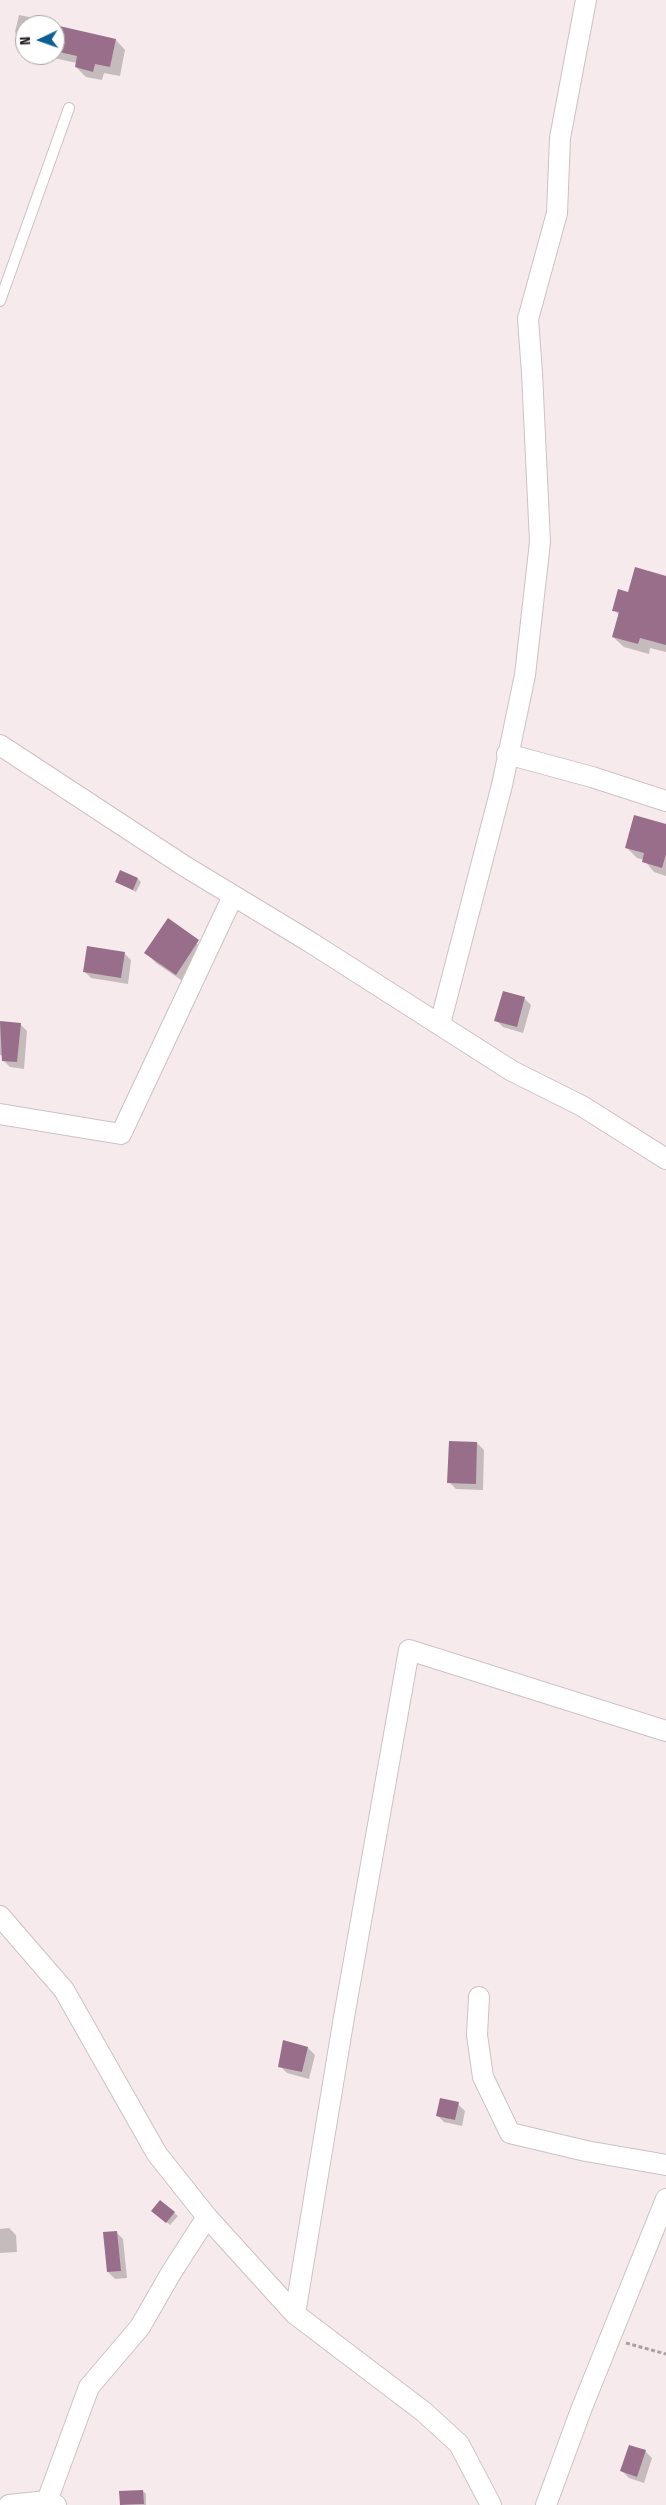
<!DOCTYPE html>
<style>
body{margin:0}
#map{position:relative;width:666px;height:2505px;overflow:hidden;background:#f7eaec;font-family:"Fira Sans Condensed",sans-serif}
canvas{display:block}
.north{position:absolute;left:15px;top:15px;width:50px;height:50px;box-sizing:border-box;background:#fff;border:1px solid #a7a5a5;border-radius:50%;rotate:267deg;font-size:14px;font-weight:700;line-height:20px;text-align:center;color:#231e1f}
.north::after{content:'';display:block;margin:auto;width:18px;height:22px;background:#0d5f91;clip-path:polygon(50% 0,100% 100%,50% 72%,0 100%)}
</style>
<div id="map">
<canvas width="666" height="2505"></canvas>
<div class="north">N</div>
</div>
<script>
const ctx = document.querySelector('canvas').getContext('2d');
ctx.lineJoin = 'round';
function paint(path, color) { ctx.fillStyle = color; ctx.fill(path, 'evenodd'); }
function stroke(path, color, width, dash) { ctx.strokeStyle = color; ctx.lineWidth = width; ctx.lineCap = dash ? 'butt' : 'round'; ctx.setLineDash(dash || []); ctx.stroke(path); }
paint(new Path2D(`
 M19,15L34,18L38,23L48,25H25V41L15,32Z
 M55,27L116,40L125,50L120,76L104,73L102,80L86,77L76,67L77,63L49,57L47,55H55Z
 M666,577V652L650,648L649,654L624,647L613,637L619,615L614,610L629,593Z
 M666,825V876L654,872L644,860L637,858L626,847Z
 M138,879L141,882L136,892L116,882Z
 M168,920L208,953L187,984L156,963L146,953Z
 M124,953L131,960L128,984L91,978L84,971Z
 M524,998L531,1005L523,1033L503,1027L496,1020Z
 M0,1023L20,1024L27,1031L24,1069L10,1067L3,1060V1056L0,1055Z
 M477,1443L484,1450L483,1490L456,1489L449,1482Z
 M308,2048L315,2055L309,2079L287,2073L280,2066Z
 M458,2104L465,2111L462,2126L444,2122L437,2115Z
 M160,2201L178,2216L170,2225L156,2214Z
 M9,2228L16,2235L17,2252L0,2253V2229Z
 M116,2232L123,2239L127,2278L115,2279L108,2272Z
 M645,2451L652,2458L644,2483L629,2478L622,2471Z
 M143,2491L146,2494V2505L121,2504Z`), '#0003');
paint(new Path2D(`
 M55,25L116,39L110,67L95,64L93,72L75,67L77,56L55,51Z
 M635,567L666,576V645L640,638L638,644L612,637L619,612L612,611L618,589L628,592Z
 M634,815L666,824V854L662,868L642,862L644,853L625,848Z
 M120,870L138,878L133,890L115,882Z
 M168,918L199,940L176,975L144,953Z
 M87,946L125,952L121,978L83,972Z
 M503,991L525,997L517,1027L494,1021Z
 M0,1021L21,1023L17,1062L2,1061Z
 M449,1441L477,1442L476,1484L447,1483Z
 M283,2040L308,2047L302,2072L278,2067Z
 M440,2098L459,2102L455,2120L436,2116Z
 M160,2200L175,2212L166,2223L151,2211Z
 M117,2231L121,2271L107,2272L103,2232Z
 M629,2445L646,2450L637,2477L620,2471Z
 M143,2490L144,2504L120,2505L119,2491Z`), '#986e8a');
const service = new Path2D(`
 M0,301L69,108`);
const minor = new Path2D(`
 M0,745L186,867L310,942L512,1071L582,1106L666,1159
 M507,754L592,777L666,801
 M440,1024L502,785L525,675L540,542L532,373L528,319L557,213L560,138L586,0
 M0,1114L121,1134L233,896
 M0,1916L64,1990L157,2154L207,2217L295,2314L424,2412L459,2444L491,2505
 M479,1997L477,2035L483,2077L510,2133L586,2151L666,2165
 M295,2314L344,2017L409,1650L666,1731
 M47,2501L89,2387L140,2327L171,2273L207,2217
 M9,2505L47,2501L56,2505
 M546,2505L581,2410L666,2199`);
stroke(service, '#cec1c3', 12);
stroke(minor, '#cec1c3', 22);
stroke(new Path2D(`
 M626,2343L666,2354`), '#aaa0a2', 3, [4, 2.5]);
stroke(service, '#fff', 10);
stroke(minor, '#fff', 20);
</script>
